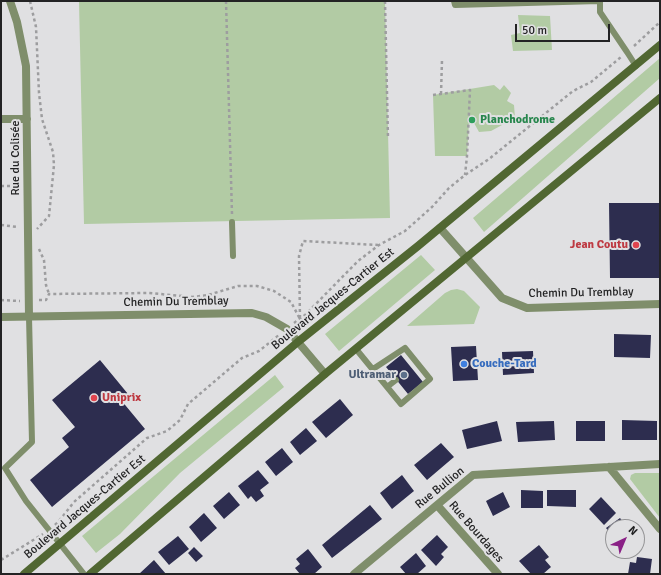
<!DOCTYPE html>
<meta charset="utf-8">
<style>
body{margin:0}
#map{position:relative;width:661px;height:575px;overflow:hidden;background:#e0e0e2;font-family:Signika,sans-serif}
canvas{display:block}
.frame{position:absolute;inset:0;border:2px solid #232324;pointer-events:none}
.north{position:absolute;left:605px;top:519px;width:40px;height:40px;box-sizing:border-box;background:#e0e0e2;border:1px solid #949496;border-radius:50%;rotate:44deg;font-size:11px;font-weight:700;line-height:16px;text-align:center;color:#232324}
.north::after{content:'';display:block;margin:auto;width:14px;height:18px;background:#8a2086;clip-path:polygon(50% 0,100% 100%,50% 72%,0 100%)}
.scale{position:absolute;left:515px;top:24px;width:95px;height:18px;box-sizing:border-box;border:2px solid #232324;border-top:0;padding-left:5px;font-size:12px;line-height:14px;white-space:nowrap;color:#232324;-webkit-text-stroke:3px #e0e0e2;paint-order:stroke}
</style>
<div id="map">
<canvas width="661" height="575"></canvas>
<div class="frame"></div>
<div class="north">N</div>
<div class="scale">50 m</div>
</div>
<script>
const ctx = document.querySelector('canvas').getContext('2d');
ctx.lineJoin = 'round';
function paint(path, color) { ctx.fillStyle = color; ctx.fill(path, 'evenodd'); }
function stroke(path, color, width, dash) { ctx.strokeStyle = color; ctx.lineWidth = width; ctx.lineCap = dash ? 'butt' : 'round'; ctx.setLineDash(dash || []); ctx.stroke(path); }
function label(font, color, halo, rows, align = 'center') {
  ctx.font = font + ' Signika,sans-serif'; ctx.lineWidth = 4; ctx.setLineDash([]); ctx.textBaseline = 'middle'; ctx.strokeStyle = halo; ctx.fillStyle = color; for (const [text, x, y, turn = 0] of rows) {
    ctx.save(); ctx.translate(x, y); ctx.rotate((+turn || 0) * Math.PI / 180); ctx.textAlign = isNaN(turn) ? turn : align; if (halo) ctx.strokeText(text, 0, 0); ctx.fillText(text, 0, 0); ctx.restore();
  }
}
paint(new Path2D(`
 M385,1L390,218L84,224L79,2Z
 M518,15L550,16L552,50L513,51L511,35L520,33Z
 M660,58V78L484,232L473,218Z
 M494,85L500,90L504,85L511,93L507,101L514,105L515,118L491,131L479,132L474,123L469,122L467,156H435L433,95Z
 M421,255L435,270L339,351L325,334Z
 M457,289L464,291L480,307L474,324L407,326L445,293L451,290Z
 M275,375L284,387L180,473L120,534L96,553L82,536Z
 M635,473H660V518L630,479L631,475Z`), '#b2cba4');
paint(new Path2D(`
 M609,203H660V278H610Z
 M614,334L651,335L650,358L614,357Z
 M476,346L478,380L453,381L451,347Z
 M533,351L534,373L503,375L502,352Z
 M401,355L423,382L408,394L386,367Z
 M100,360L128,394L121,400L145,429L52,507L30,480L69,447L62,438L75,427L52,400Z
 M340,399L353,415L326,438L312,422Z
 M622,420L657,421V440H622Z
 M497,421L502,441L467,449L462,430Z
 M554,421L555,440L518,442L516,422Z
 M576,421H605V441H576Z
 M306,428L317,441L300,455L290,442Z
 M441,443L454,457L427,480L414,465Z
 M282,448L293,462L276,476L265,462Z
 M258,470L269,483L260,490L264,496L256,502L251,496L248,499L238,486Z
 M402,475L414,491L392,509L380,493Z
 M521,490L543,491V508H521Z
 M547,490H576V507L547,506Z
 M229,492L240,505L224,519L213,506Z
 M503,492L510,507L493,516L486,501Z
 M601,497L616,513L604,525L589,509Z
 M370,505L382,519L332,558L322,545Z
 M204,513L217,528L201,542L189,527Z
 M620,518L627,527H613V537L606,528Z
 M437,535L448,547L441,554L444,557L436,566L421,550Z
 M178,536L189,549L169,565L158,552Z
 M539,545L549,557L545,560L551,567L543,574H531L519,561Z
 M194,547L203,556L196,562L188,553Z
 M308,549L322,567L314,574H300L295,568L300,564L296,559Z
 M416,553L426,566L417,574H406L400,567Z
 M637,557L652,559L650,574H628L630,562L636,563Z
 M154,560L166,574H139Z`), '#2d2d4f');
stroke(new Path2D(`
 M30,1L36,27L39,93L42,119L53,152L54,165L49,216L37,229
 M226,1L232,214
 M385,1L388,138
 M634,46L660,22
 M441,94L442,60
 M433,95L470,90L467,156L465,175
 M1,186H18
 M1,225L18,227
 M39,249L44,260L46,285L49,294
 M1,300L20,301
 M39,300H46L49,294L149,293L193,297L208,295L238,286H257L274,291L291,302L300,319
 M300,318L299,256L303,241L378,245
 M294,323L305,315L358,261L379,245L405,231L432,207L449,188L465,175L489,159L573,91L591,82L621,57
 M55,525L59,521L74,502L147,438L167,431L180,420L188,404L242,358L259,351L279,335
 M1,560L43,534`), '#9d9d9f', 2.5, [3, 3]);
stroke(new Path2D(`
 M454,1L455,5L599,1
 M600,1V12L627,52L636,66
 M232,222L233,256
 M29,317L32,442L5,468L26,501L84,574
 M356,349L401,404L430,379L405,348L373,369
 M387,387L396,380`), '#7f8e6b', 6);
stroke(new Path2D(`
 M10,1L17,22L26,66L29,317
 M1,119H27
 M609,467L660,529
 M437,505L498,574
 M354,574L473,475L660,464`), '#7f8e6b', 8);
stroke(new Path2D(`
 M440,228L502,298L527,308L660,304
 M1,317L252,313L266,317L287,329L325,374`), '#7f8e6b', 8);
stroke(new Path2D(`
 M24,574L299,341L418,246L660,45
 M90,574L325,374L660,98`), '#516732', 8);
for (const [x, y, r, color] of [
 [472,120,4,"#2e9e5b"],
 [636,245,4,"#e0444e"],
 [464,364,4,"#3f7fe0"],
 [404,375,4,"#5c6f8a"],
 [94,398,4,"#e0444e"]
]) { const dot = new Path2D(); dot.arc(x, y, r, 0, 2 * Math.PI); ctx.fillStyle = color; ctx.fill(dot); stroke(dot, '#e0e0e2', 1.5); }
label('bold 12px', '#27864d', '#e0e0e2', [
 ["Planchodrome",480,120]
], 'left');
label('12px', '#232324', '#e0e0e2', [
 ["Rue du Colisée",16,158,-90],
 ["Chemin Du Tremblay",581,293,-1],
 ["Boulevard Jacques-Cartier Est",333,299,-39],
 ["Chemin Du Tremblay",176,302,-1],
 ["Rue Bullion",440,488,-39],
 ["Boulevard Jacques-Cartier Est",85,507,-40],
 ["Rue Bourdages",476,532,49]
]);
label('bold 12px', '#be3a42', '#e0e0e2', [
 ["Jean Coutu",628,245],
 ["Uniprix",102,398,"left"]
], 'right');
label('bold 12px', '#366cbe', '#e0e0e2', [
 ["Couche-Tard",472,364]
], 'left');
label('bold 12px', '#4e5e75', '#e0e0e2', [
 ["Ultramar",396,375]
], 'right');
</script>
